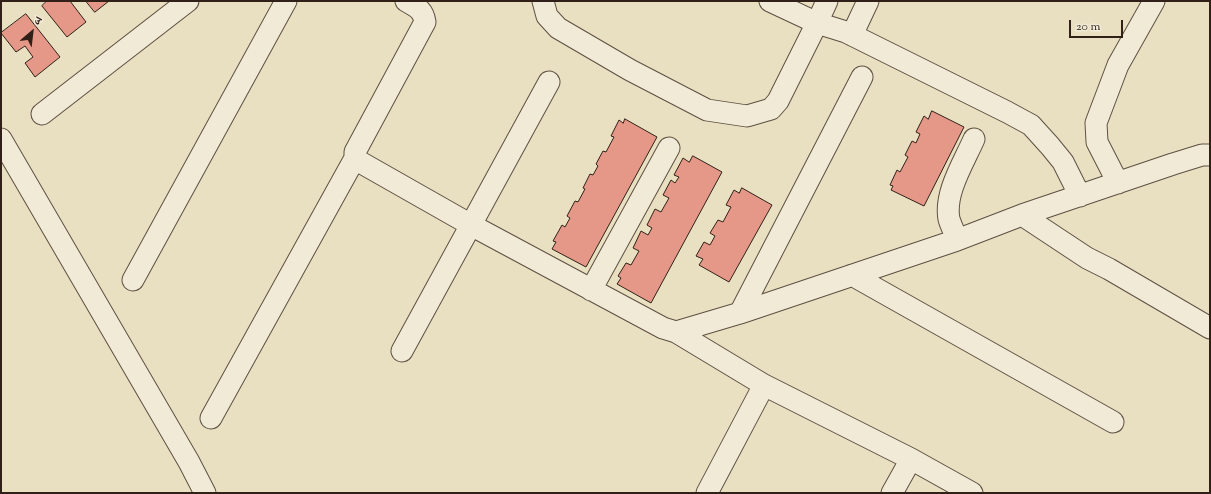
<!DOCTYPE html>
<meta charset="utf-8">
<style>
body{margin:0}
#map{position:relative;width:1211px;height:494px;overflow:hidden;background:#e9dfc1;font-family:"Sorts Mill Goudy","Noto Serif Devanagari",serif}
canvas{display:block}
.frame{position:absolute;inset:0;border:2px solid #302018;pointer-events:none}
.north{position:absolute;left:12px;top:12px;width:40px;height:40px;-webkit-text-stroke:3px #f1ead7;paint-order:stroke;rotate:28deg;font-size:11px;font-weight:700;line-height:16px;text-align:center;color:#302018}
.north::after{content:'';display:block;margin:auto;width:14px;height:18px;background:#302018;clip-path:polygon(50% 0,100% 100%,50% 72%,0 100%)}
.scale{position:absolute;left:1069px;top:20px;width:54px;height:18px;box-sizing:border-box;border:2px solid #302018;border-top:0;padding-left:5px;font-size:12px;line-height:14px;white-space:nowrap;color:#302018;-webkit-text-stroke:3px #f1ead7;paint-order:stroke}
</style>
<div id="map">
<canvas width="1211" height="494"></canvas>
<div class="frame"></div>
<div class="north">उ</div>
<div class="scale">20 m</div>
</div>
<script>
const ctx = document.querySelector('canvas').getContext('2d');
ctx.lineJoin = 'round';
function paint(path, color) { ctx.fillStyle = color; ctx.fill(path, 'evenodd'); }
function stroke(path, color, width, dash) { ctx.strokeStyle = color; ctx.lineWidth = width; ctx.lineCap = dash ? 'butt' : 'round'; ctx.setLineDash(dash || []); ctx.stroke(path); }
const building = new Path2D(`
 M47,1H70L86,22L67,37L42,6Z
 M86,1H109L95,12Z
 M26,14L60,57L35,77L25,63L33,57L25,46L16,52L1,33Z
 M932,111L964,127L924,206L891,190L893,186L890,185L897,170L900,172L908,157L905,155L912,141L916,143L920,134L916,132L924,116L928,119Z
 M625,119L657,137L586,267L552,249L556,242L553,241L562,225L565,227L570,218L567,216L575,201L578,202L585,189L583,188L590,174L593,175L598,166L596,164L603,151L606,152L614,137L611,136L619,120L623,123Z
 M693,156L722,172L651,303L617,284L621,278L618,276L626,263L631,265L639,251L633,248L641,231L648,235L652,228L647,225L655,209L661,212L669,198L663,195L671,180L675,183L679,177L674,175L683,158L689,162Z
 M742,188L772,205L729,282L699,265L703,259L696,256L704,242L710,245L715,236L710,233L718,220L723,222L731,207L726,205L734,190L739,193Z`);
paint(building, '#e59888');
stroke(building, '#302018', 1);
const street = new Path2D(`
 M406,1C416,7 423,9 425,22L355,152V158L360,162L471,225L663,328L676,332L740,313L957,240L1022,215L1173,164L1202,155H1210
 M543,1L547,16L558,28L630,70L707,110L747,116L771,109L778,101L817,23L846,32L1007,112L1031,125L1050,146L1063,162L1080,196
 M770,1L817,23L827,1
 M852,35L868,1
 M42,114L188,1
 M1,139L189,462L205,493
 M1118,183L1097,142L1096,123L1118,65L1154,1
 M1022,215L1087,258L1109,269L1210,328
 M957,240C955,233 951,226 949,219C944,193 964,162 974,139
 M852,275L1113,422
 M133,280L286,1
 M591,290L669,148
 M740,313L862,77
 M676,332L764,385L911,459L972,493
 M402,351L549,82
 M211,418L355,158
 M707,493L764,385
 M892,493L911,459`);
stroke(street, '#5e5042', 23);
stroke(street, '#f1ead7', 21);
</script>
